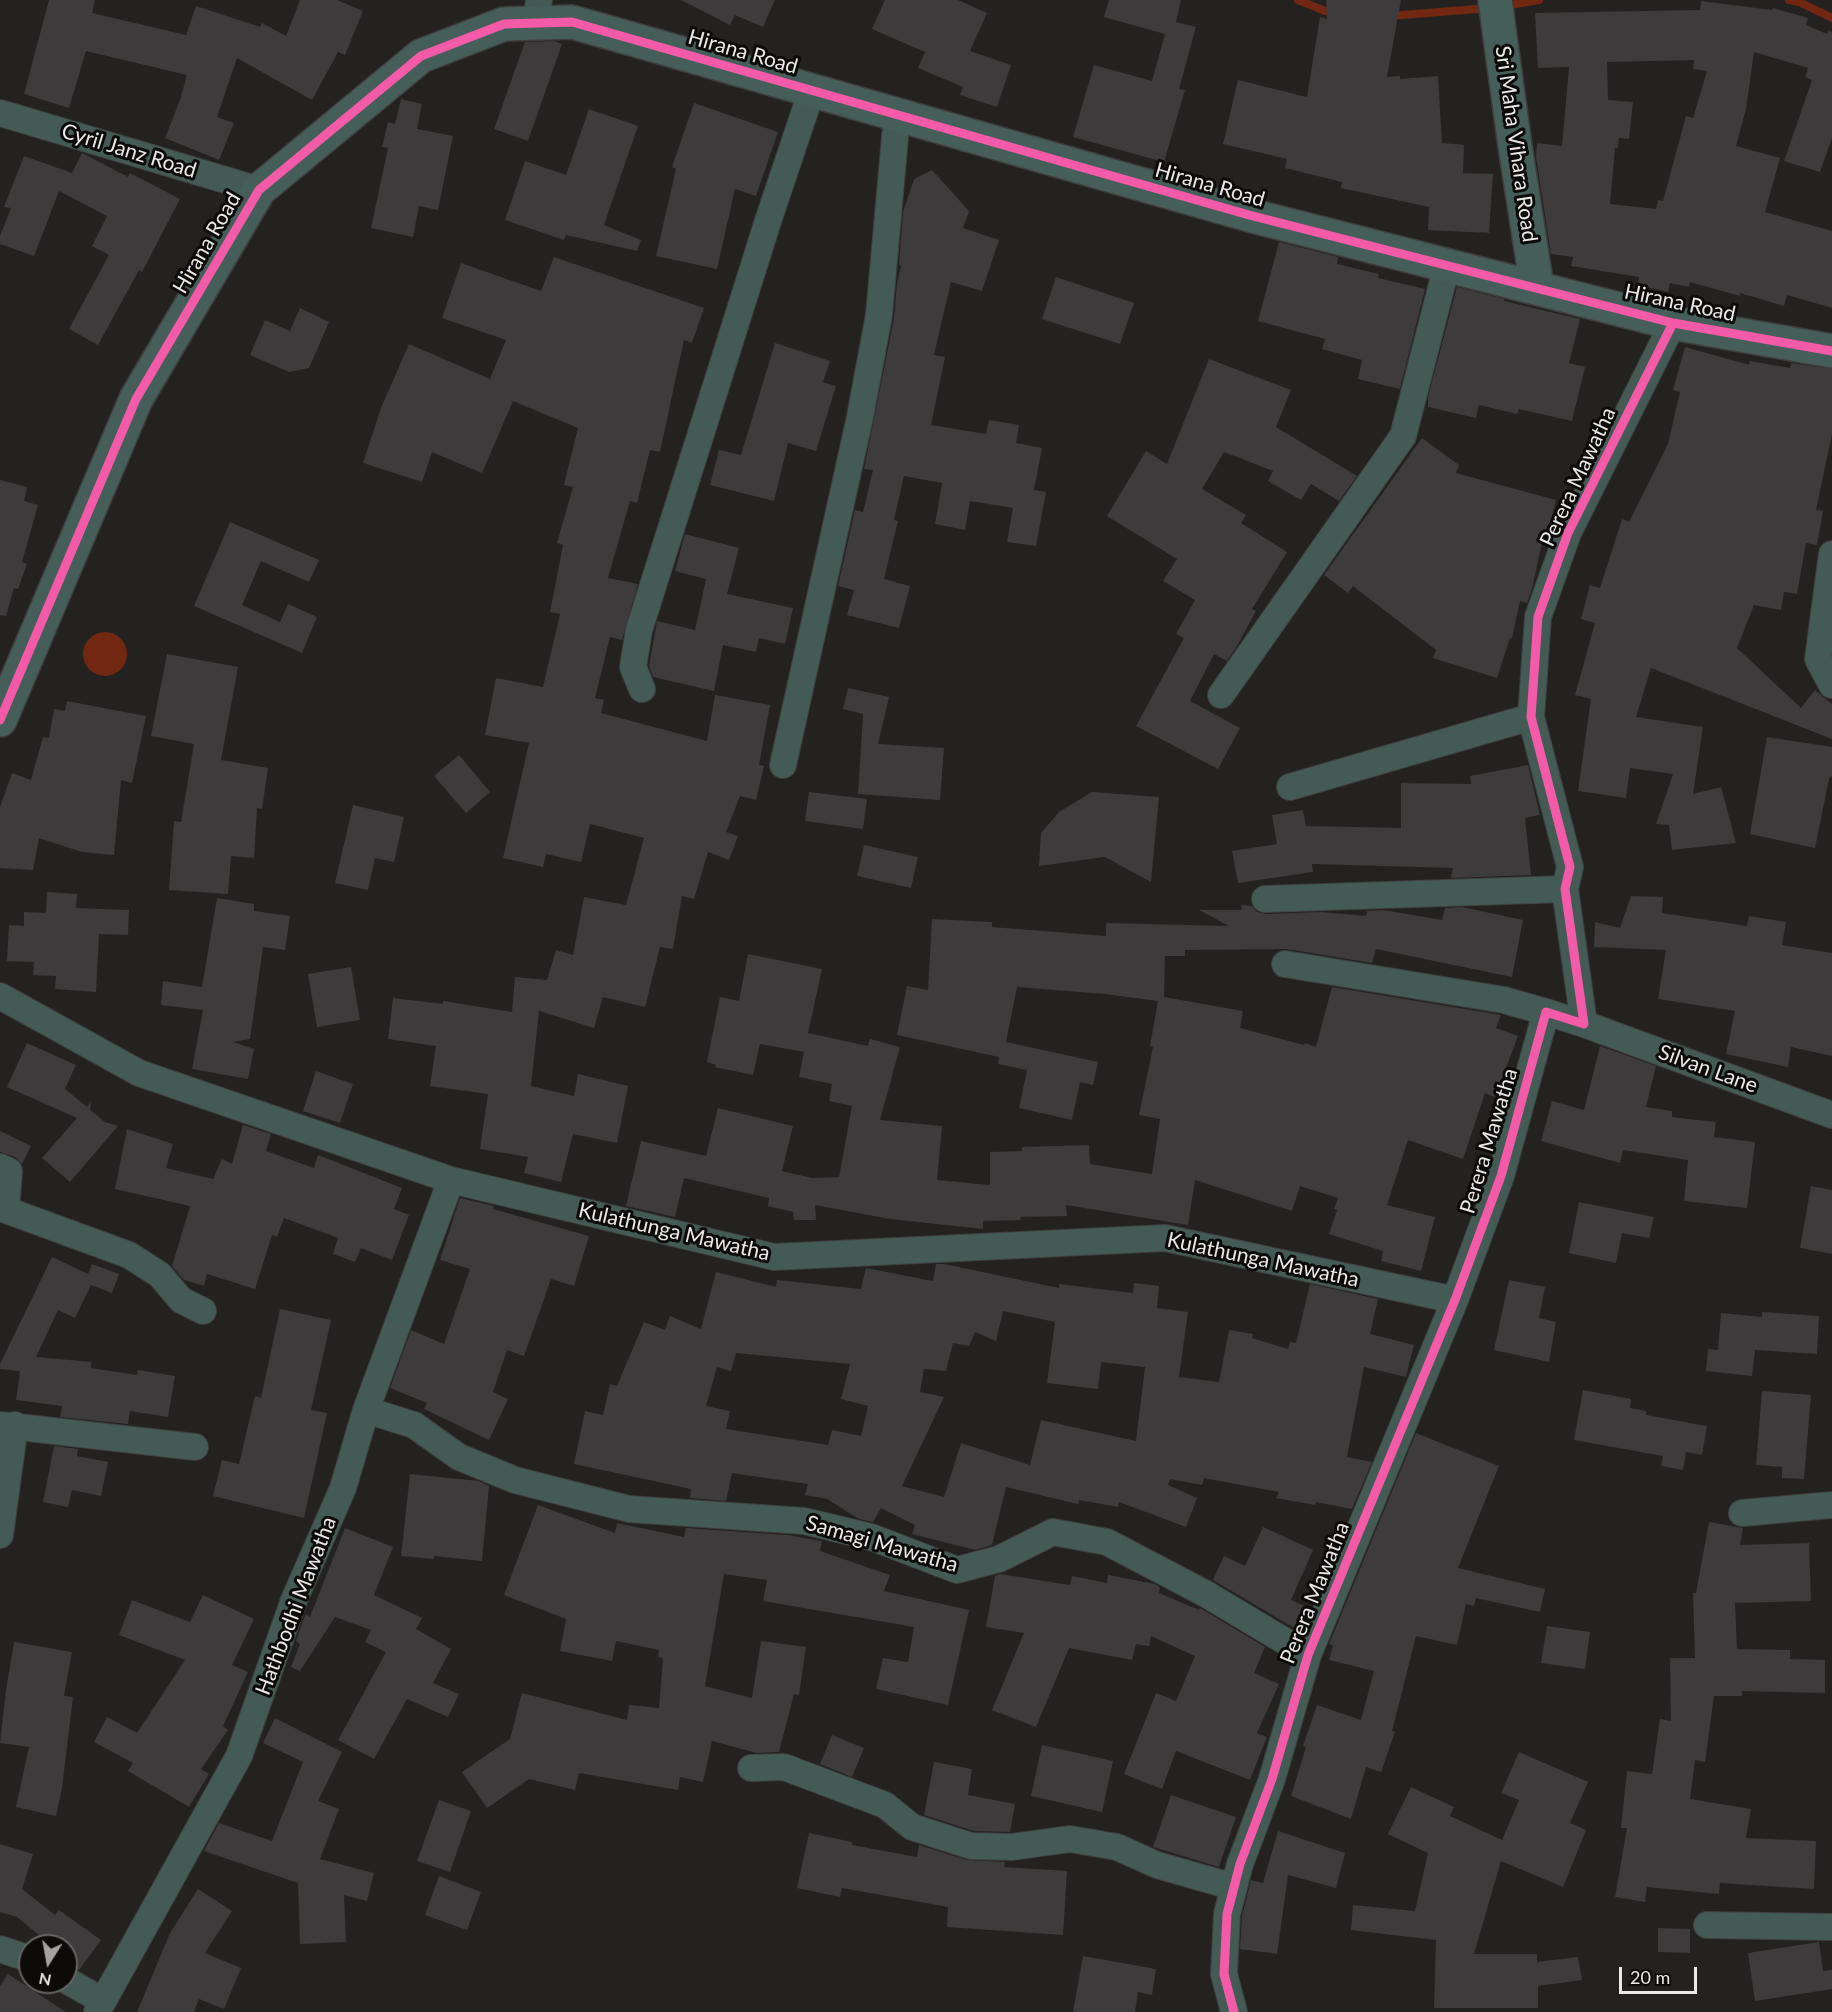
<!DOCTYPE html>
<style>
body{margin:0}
#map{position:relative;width:1832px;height:2012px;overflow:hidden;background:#232221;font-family:Lato,sans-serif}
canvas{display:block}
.north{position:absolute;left:18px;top:1934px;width:60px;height:60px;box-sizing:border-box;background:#0c0b0a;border:2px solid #656363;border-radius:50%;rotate:191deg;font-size:16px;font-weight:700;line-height:24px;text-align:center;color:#eae8e8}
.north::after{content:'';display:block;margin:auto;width:21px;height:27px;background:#a4a3a2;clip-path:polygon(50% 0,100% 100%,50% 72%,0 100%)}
.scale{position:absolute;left:1619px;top:1967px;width:78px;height:27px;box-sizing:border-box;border:3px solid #eae8e8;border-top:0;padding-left:8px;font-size:18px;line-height:21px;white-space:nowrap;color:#eae8e8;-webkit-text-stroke:4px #0c0b0a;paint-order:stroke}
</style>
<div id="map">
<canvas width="1832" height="2012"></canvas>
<div class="north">N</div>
<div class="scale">20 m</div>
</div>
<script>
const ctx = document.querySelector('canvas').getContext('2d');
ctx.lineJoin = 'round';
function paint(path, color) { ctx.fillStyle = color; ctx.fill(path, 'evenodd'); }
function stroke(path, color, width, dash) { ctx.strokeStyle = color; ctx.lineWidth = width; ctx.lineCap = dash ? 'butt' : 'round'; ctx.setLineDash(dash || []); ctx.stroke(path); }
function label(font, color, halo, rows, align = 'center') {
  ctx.font = font + ' Lato,sans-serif'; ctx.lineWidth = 6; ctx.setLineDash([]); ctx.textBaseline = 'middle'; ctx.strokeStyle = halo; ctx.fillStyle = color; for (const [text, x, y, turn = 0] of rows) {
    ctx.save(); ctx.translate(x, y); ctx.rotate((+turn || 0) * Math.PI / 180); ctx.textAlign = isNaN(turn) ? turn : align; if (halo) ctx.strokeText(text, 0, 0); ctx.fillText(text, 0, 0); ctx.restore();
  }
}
paint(new Path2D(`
 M83 654a22 22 0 1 1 44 0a22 22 0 1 1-44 0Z`), '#722712');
stroke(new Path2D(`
 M1298,0L1325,11L1336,12
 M1789,0L1799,2L1832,18
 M1504,6L1539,0
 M1390,16L1489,8`), '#722712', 8);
paint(new Path2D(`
 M49,0H95L92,13L186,35L196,6L260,27L262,23L286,36L300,0H337L363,11L345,55L338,52L312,100L237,58L217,117L234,123L219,160L165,138L180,100L187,75L86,51L69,108L24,94Z
 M681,0H775L763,27L735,15L730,25Z
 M885,0H958L987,13L970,51L1011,65L997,107L960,95L963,87L918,68L925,52L872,29Z
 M1109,0H1181L1176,22L1196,27L1179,89L1185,90L1164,162L1073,137L1094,65L1152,81L1165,34L1104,17Z
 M1326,0H1401L1387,77L1400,76V79L1438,76L1442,143L1464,145L1463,173L1493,174L1489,233L1428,230L1429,207L1341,188L1342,182L1285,168L1287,159L1223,144L1238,80L1307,97L1320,17L1327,19Z
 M1701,1L1772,10L1773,8L1808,18L1806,25L1827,34L1828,31L1832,32V138L1820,172L1784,161L1812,80L1805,77L1808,68L1754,52L1746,109L1736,146L1780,158L1765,212L1832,231V308L1787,295L1784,306L1740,293V296L1690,282L1689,287L1670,283L1668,292L1638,285L1639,277L1571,266L1573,257L1551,254L1536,157L1537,143L1562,146L1569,67L1538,68L1535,13L1700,10ZM1694,60L1693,69L1707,71L1693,118L1686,116L1663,201L1658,200L1656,209L1610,204L1615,148H1618L1619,138L1629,139L1633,102L1608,100L1607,62Z
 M554,41L562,44L528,141L494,129L525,42Z
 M401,99L422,104L417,129L453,136L438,210L419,206L413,237L371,228L388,148L382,147L388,122L395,124Z
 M694,103L778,132L756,196L735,189L717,269L656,256L676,169L672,167Z
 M589,109L638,126L604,225L641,240L637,251L566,235L564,240L505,220L525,161L566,175Z
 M82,153L128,177L130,173L180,199L142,272L139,270L98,345L69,329L109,255L92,246L107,216L59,191L34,256L0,244V236L11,208L4,207L24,156L72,173Z
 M932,170L969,211L963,228L999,240L982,291L951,282L934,355L945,357L931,425L986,434L989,420L1019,425L1016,443L1042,448L1034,490L1046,492L1036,546L1007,542L1013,508L970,501L965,530L935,524L942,483L904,476L894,520L898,521L884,579L910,586L899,628L847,615L854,590L838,586L855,510L863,512L873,470L864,469L894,318L897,284L901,266L899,265L903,212L914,179Z
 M1279,242L1338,257L1337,264L1379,274L1378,278L1425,289L1400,389L1358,379L1362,360L1322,349L1325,339L1258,321Z
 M554,257L704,308L692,343L684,340L660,452L650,450L637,503L630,501L608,578L638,584L622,640L610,637L595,698L604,700L601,713L707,741L715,695L770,705L759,765L764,766L756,800L740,796L726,832L738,836L729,860L708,852L694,899L682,896L673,949L660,947L645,1007L603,997L594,1028L539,1011L531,1086L574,1096L578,1074L628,1086L617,1143L573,1134L561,1182L524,1173L528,1157L480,1149L488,1094L430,1086L436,1046L388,1039L393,998L443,1004V1001L512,1012L515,977L547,980L556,950L573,955L584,897L626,905L644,838L590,824L581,862L546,854L543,867L503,858L529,743L485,735L496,678L543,687L560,614L550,612L563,545L557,543L573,487L564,485L578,428L513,401L482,473L432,452L422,482L363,463L381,408L409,344L490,379L506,340L442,318L461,263L541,291Z
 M1056,277L1134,303L1120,344L1042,319Z
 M1457,287L1504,299V301L1580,319L1569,363L1585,367L1572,421L1519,409L1517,414L1479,405L1476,418L1428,407V397Z
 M300,308L329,322L309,368L289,372L250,355L265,320L290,331Z
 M775,343L830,361L823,382L836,386L816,451L788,443L774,501L710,485L719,450L741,455Z
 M1685,347L1749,365L1750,361L1790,368L1791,363L1832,369V434L1816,510L1823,511L1817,545L1806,543L1797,594L1784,592L1781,610L1754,605L1737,648L1801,708L1815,690L1832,704V739L1651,668L1636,717L1703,727L1693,794L1721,787L1736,843L1672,850L1669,825L1656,824L1673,774L1630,768L1626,798L1578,791L1591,699L1575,695L1595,623L1581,619L1590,585L1600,588L1622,519L1629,522L1668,444L1680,392L1673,390Z
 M1209,359L1291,390L1276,427L1357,476L1339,501L1311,484L1301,500L1268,481L1273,471L1224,452L1202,489L1246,515L1241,523L1287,552L1252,609L1256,611L1237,646L1227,661L1214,654L1190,701L1240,728L1218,769L1136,726L1184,638L1176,634L1195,600L1163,581L1177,559L1107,516L1146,451L1167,464Z
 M1422,438L1459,465L1456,473L1556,500L1546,539L1543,538L1532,589L1527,603L1520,601L1512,638H1510L1497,678L1433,658L1436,650L1353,586L1348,593L1324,575Z
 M0,480L27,487L24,501L38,505L22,562L27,564L18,589L14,588L6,616L0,615Z
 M230,522L319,560L309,582L261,561L242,605L280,622L288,604L317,617L302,653L194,606Z
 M685,534L739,548L727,594L793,608L785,644L759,638L756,652L723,645L714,691L653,677L649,666L657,621L695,630L706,579L675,571Z
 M167,654L238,667L221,760L268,768L262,809L257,808L254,858L231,856L228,894L169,890L174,821L181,822L194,744L151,736Z
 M848,688L889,697L878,744L944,748L940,800L858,794L863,714L843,709Z
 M67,701L146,716L132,783L121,780L114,855L82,852L39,838L33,870L0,868V807L12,773L31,780L43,737L49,738L54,709L65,711Z
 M1767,737L1832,747V776L1829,779L1815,848L1750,834Z
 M459,755L490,792L466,813L434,776Z
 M1528,765L1540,815L1525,818L1531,875L1451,878L1453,868L1312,864L1313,872L1238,883L1232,851L1277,844L1272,815L1303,810L1306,826L1401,828V783L1471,784L1470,776Z
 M809,792L867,799L863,829L805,821Z
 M1092,792L1159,797L1151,882L1105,857L1039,866L1041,833L1059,812Z
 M353,805L404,817L394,862L375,858L368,890L335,883Z
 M864,845L918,857L911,888L857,876Z
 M47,892L77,894L76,908L129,910L128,935L99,934L96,992L55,989L56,976L33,975L34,962L7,961L9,925L24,926V912L46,913Z
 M1631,896L1663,897L1662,913L1747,926L1749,916L1786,922L1782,945L1832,953V1056L1791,1047L1788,1067L1726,1054L1735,1011L1658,999L1666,950L1594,947L1595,922L1620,928Z
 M217,898L254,904V911L290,916L285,950L263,947L250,1039L233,1042L254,1049L248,1079L192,1069L203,1010L161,1005L163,981L202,987Z
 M1241,905L1252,906L1257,912L1266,914L1321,912L1366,916L1367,911L1384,910L1442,920L1445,908L1462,907L1523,920L1512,977L1376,949L1372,963L1287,949L1185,950V956H1165L1164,997L1243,1011L1240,1028L1304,1045L1305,1043L1316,1047L1332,987L1501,1015L1496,1028L1518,1036L1495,1097L1485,1093L1463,1159L1408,1140L1387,1205L1435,1217L1421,1271L1381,1261L1383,1251L1329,1234L1337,1210L1334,1209L1338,1198L1300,1186L1292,1211L1195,1180L1188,1225L1066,1205L1067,1216L1020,1217L1021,1220L983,1221V1229L890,1219L815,1205L816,1220H794L793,1212L768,1206L769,1198L684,1178L675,1217L626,1206L641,1141L706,1156L718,1108L793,1126L782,1171L812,1178L839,1177L852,1106L829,1101L832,1084L799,1077L804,1052L760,1044L753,1075L715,1067L716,1065L707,1062L720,997L739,1001L748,954L822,969L808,1033L868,1046L870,1039L900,1047L880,1120L942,1126L937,1180L990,1185V1152L1022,1151V1147L1089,1145L1090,1164L1152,1174L1160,1119L1139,1115L1153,1047L1150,1046L1158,1001L1105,994L1017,987L1006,1042L1098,1062L1093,1085L1080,1082L1072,1120L1019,1108L1027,1070L998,1064L999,1057L897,1035L907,986L928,990L932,919L992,922V927L1106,936V923L1229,926L1199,910H1242Z
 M351,967L360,1020L317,1027L308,974Z
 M27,1043L76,1065L65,1089L87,1107L91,1102L90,1110L105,1122L118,1126L70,1182L42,1158L77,1118L7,1087Z
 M1600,1046L1656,1066L1646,1107L1672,1111V1117L1716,1122L1714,1137L1755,1142L1747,1208L1684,1201L1688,1160L1623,1150L1620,1163L1541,1141L1552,1101L1584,1110Z
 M316,1071L353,1084L340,1123L303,1111Z
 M243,1125L271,1134L266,1151L314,1168L318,1155L402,1188L394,1209L409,1215L392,1260L361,1248L355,1262L333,1254L338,1238L284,1218L277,1237L272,1235L255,1289L207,1274L204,1286L184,1280L172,1266L190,1206L115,1189L127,1129L173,1144L166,1168L213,1179L222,1159L232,1164Z
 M0,1131L31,1146L22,1164L15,1157L0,1152Z
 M1811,1186L1832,1190V1254L1800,1248Z
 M460,1198L494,1206L493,1209L589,1236L574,1286L551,1279L524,1356L507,1350L493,1392L508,1399L489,1440L424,1409L427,1403L390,1388L411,1330L444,1344L470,1269L440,1260Z
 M1579,1202L1654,1217L1649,1238L1622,1233L1616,1263L1569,1253Z
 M52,1257L88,1274L92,1264L119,1274L112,1293L91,1285L75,1318L58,1310L36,1357L91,1362V1368L137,1375L138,1370L175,1376L168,1417L130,1411L128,1424L60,1417L62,1406L16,1400L20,1371L0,1369V1364Z
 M936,1264H944L1059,1288V1284L1133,1293L1134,1283L1159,1286L1157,1308L1188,1312L1179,1377L1219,1382L1229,1330L1253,1334L1252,1338L1288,1349L1290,1342L1296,1343L1310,1284L1378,1299L1370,1334L1414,1345L1406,1377L1364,1367L1347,1457L1372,1462L1352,1509L1316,1502L1315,1505L1276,1498L1279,1492L1204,1478L1202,1485L1170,1479L1168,1485L1197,1498L1186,1527L1119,1502L1118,1507L1079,1500L1078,1504L1006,1487L992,1545L975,1550L912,1534L915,1525L881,1508L873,1522L859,1519L827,1499L805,1495L808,1484L732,1473L726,1501L690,1498L691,1489L574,1464L585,1411L603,1415L610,1384L617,1386L644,1322L665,1330L670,1316L701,1329L716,1272L776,1287L777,1280L861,1289L866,1268L933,1281ZM1003,1311L1055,1322L1047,1383L1098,1389L1101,1362L1145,1367L1136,1441L1041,1420L1030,1465L961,1443L944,1497L902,1486L944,1397L920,1392L924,1369L946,1371L953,1343L969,1346L975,1332L996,1341ZM736,1353L850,1364L841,1399L868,1406L861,1436L832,1430L828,1445L726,1429L730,1411L706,1406L717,1367L731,1371Z
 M1509,1280L1545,1287L1539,1318L1556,1322L1549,1362L1494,1350Z
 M280,1309L331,1320L311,1410L327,1413L304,1518L213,1496L222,1460L239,1464L255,1396L261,1398Z
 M1762,1312L1819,1316L1817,1354L1755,1350L1752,1376L1706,1371L1708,1349L1718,1350L1721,1313L1762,1317Z
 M1583,1390L1631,1399L1630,1408L1646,1411V1415L1707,1426L1702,1455L1686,1452L1683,1470L1661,1466L1663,1456L1574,1440Z
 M1762,1391L1811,1395L1804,1479L1782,1478V1467L1756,1465Z
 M1416,1433L1499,1466L1458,1568L1545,1589L1540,1612L1476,1598L1474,1606L1466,1604L1457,1645L1416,1636L1392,1731L1395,1732L1381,1772L1366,1767L1351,1819L1291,1796L1306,1747L1303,1746L1317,1705L1361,1720L1374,1671L1329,1660L1333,1646L1329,1644Z
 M54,1446L78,1449L77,1456L108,1462L101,1496L72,1490L68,1507L43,1502Z
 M410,1474L479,1481L489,1486L482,1561L434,1556V1559L401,1556Z
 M538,1505L615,1533L617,1523L684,1537L686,1528L787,1535L822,1541L820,1551L890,1575L884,1591L969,1610L948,1705L876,1689L883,1658L908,1662L914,1627L763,1601L767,1580L724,1574L705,1686L752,1698L761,1641L806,1647L799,1695L794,1694L779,1752L757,1753L712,1741L703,1782L680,1777L678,1790L579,1773L575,1790L529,1779L487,1808L462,1772L510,1739L522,1693L627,1720L629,1705L659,1708L663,1658L658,1657L659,1650L616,1641L612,1661L560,1651L566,1619L504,1595Z
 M1709,1522L1743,1528L1740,1545L1809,1543L1811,1601L1735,1603L1737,1649L1790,1650V1659L1825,1660V1693L1742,1691V1696H1714L1705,1762L1695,1760L1690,1799L1751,1809L1746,1838L1816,1841L1814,1889L1720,1883L1719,1894L1647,1887L1645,1902L1615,1897L1627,1828H1621L1627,1771L1652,1774L1660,1719L1671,1721L1670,1658H1695L1693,1593H1696Z
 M1263,1527L1313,1550L1291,1600L1311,1609L1301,1632L1213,1580L1224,1556L1245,1566Z
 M345,1528L393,1547L374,1595L422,1618L416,1629L451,1649L433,1683L459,1694L448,1717L407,1699L374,1759L338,1740L386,1652L365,1642L371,1630L335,1617L300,1671L291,1667L300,1644L296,1641L304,1618L306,1614L310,1617Z
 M1000,1574L1070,1585L1072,1576L1107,1583L1108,1575L1155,1584L1160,1587L1159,1593L1199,1610L1200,1608L1265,1647L1254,1673L1279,1684L1257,1733L1267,1737L1250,1780L1176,1751L1162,1789L1124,1774L1156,1693L1176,1701L1195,1656L1151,1636L1149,1646L1136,1644L1132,1660L1069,1648L1036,1727L992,1710L1024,1633L986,1627L995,1576Z
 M203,1595L254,1619L232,1665L248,1672L223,1726L228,1730L201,1769L209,1774L189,1807L128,1771L133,1763L94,1742L107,1717L137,1733L185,1660L119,1635L132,1600L190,1622Z
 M1547,1626L1590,1632L1585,1669L1541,1663Z
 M14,1642L72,1652L64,1696L73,1697L62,1788L56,1816L16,1807L29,1747L0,1743L6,1690Z
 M275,1718L342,1752L318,1801L339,1809L320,1859L374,1873L367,1901L344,1895L346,1942L300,1944L298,1883L204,1851L219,1823L272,1841L303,1762L263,1743Z
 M832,1735L864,1748L852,1777L820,1764Z
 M1042,1745L1113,1761L1102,1812L1031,1796Z
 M1519,1752L1588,1782L1570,1823L1586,1830L1563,1887L1501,1861L1474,1954H1537V1962L1578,1957L1582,1980L1538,1986V2008H1434L1436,1940L1351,1930L1353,1905L1415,1911L1428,1853L1388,1834L1411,1787L1454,1807L1450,1816L1502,1840L1519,1800L1501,1793Z
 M934,1762L972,1769L968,1795L1015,1804L1010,1832L974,1831L924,1815Z
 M1171,1795L1236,1817L1219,1867L1153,1847Z
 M439,1800L471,1811L450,1872L417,1861Z
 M1278,1831L1345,1853L1336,1888L1288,1875L1277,1954L1240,1949L1242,1916L1251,1880L1263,1883Z
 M809,1833L852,1842V1845L917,1857L919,1845L967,1860L1005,1862L1004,1867L1067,1871L1063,1935L947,1927L948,1907L842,1888L840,1897L797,1888Z
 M0,1844L33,1854L22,1889L55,1915L59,1910L101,1940L79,1970L66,1965V1946H37L34,1944L40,1936L17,1917L0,1912Z
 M439,1876L481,1892L467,1930L425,1915Z
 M198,1889L232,1911L205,1953L241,1968L224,2009L199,1999L194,2012H137L170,1933Z
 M1658,1928L1690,1929V1953L1658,1952Z
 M1819,1942L1823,1971L1832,1970V1989L1755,2001L1748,1953Z
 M1083,1956L1156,1969L1152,1995L1138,1992L1135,2012H1073Z
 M8,1974L66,2012H0V1986Z`), '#3d3b3b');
const street = new Path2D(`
 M536,23L539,0
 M0,113L259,190
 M1832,554L1818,659L1832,685
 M642,689L633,667L639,630L768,221L812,90
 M1221,695L1403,436L1447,265
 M783,765L860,417L879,315L897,115
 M1290,787L1531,717
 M1265,899L1565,889
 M1285,964L1504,1000L1546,1012
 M0,996L139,1073L451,1180L774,1257L1165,1238L1455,1300
 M1584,1024L1832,1115
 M0,1167L9,1171L6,1210L129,1255L160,1275L181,1300L203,1311
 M366,1410L414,1425L459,1457L515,1480L629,1509L804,1521L871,1537L957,1570L999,1559L1053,1532L1107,1542L1206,1594L1308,1655
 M0,1425L195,1447
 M1742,1513L1832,1505
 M0,1535L15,1425
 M751,1768L784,1767L885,1805L912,1827L971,1846L1012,1847L1070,1839L1117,1847L1157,1865L1234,1887
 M1707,1925L1832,1927
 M0,1949L30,1959
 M66,1980L103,2001
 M97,2012L239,1756L294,1600L343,1488L366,1410L451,1180
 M1234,2012L1224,1974L1227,1914L1240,1864L1272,1779L1308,1655L1455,1300L1501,1176L1546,1012L1584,1024L1565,889L1570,867L1531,717L1538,617L1568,533L1673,323`);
const secondary = new Path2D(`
 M1495,0L1515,146L1537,287
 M0,720L136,399L259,190L421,56L504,24L572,22L1249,215L1673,323L1832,351`);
stroke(street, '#3f3e3d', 28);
stroke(secondary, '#3f3e3d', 36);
stroke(street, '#435a55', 26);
stroke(secondary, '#455e59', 33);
stroke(new Path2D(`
 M0,720L136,399L259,190L421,56L504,24L572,22L1249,215L1673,323L1832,351
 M1234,2012L1224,1974L1227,1914L1240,1864L1272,1779L1308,1655L1455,1300L1501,1176L1546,1012L1584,1024L1565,889L1570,867L1531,717L1538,617L1568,533L1673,323`), '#f35aa7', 9);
label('21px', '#eae8e8', '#0c0b0a', [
 ["Hirana Road",743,52,16],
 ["Sri Maha Vihara Road",1516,144,82],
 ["Cyril Janz Road",129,151,17],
 ["Hirana Road",1210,185,16],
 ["Hirana Road",207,243,-60],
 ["Hirana Road",1680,303,12],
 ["Perera Mawatha",1578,477,-65],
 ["Silvan Lane",1708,1069,20],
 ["Perera Mawatha",1489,1141,-73],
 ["Kulathunga Mawatha",674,1232,13],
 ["Kulathunga Mawatha",1263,1260,12],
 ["Samagi Mawatha",882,1544,16],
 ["Perera Mawatha",1315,1593,-68],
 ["Hathbodhi Mawatha",296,1606,-69]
]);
</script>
